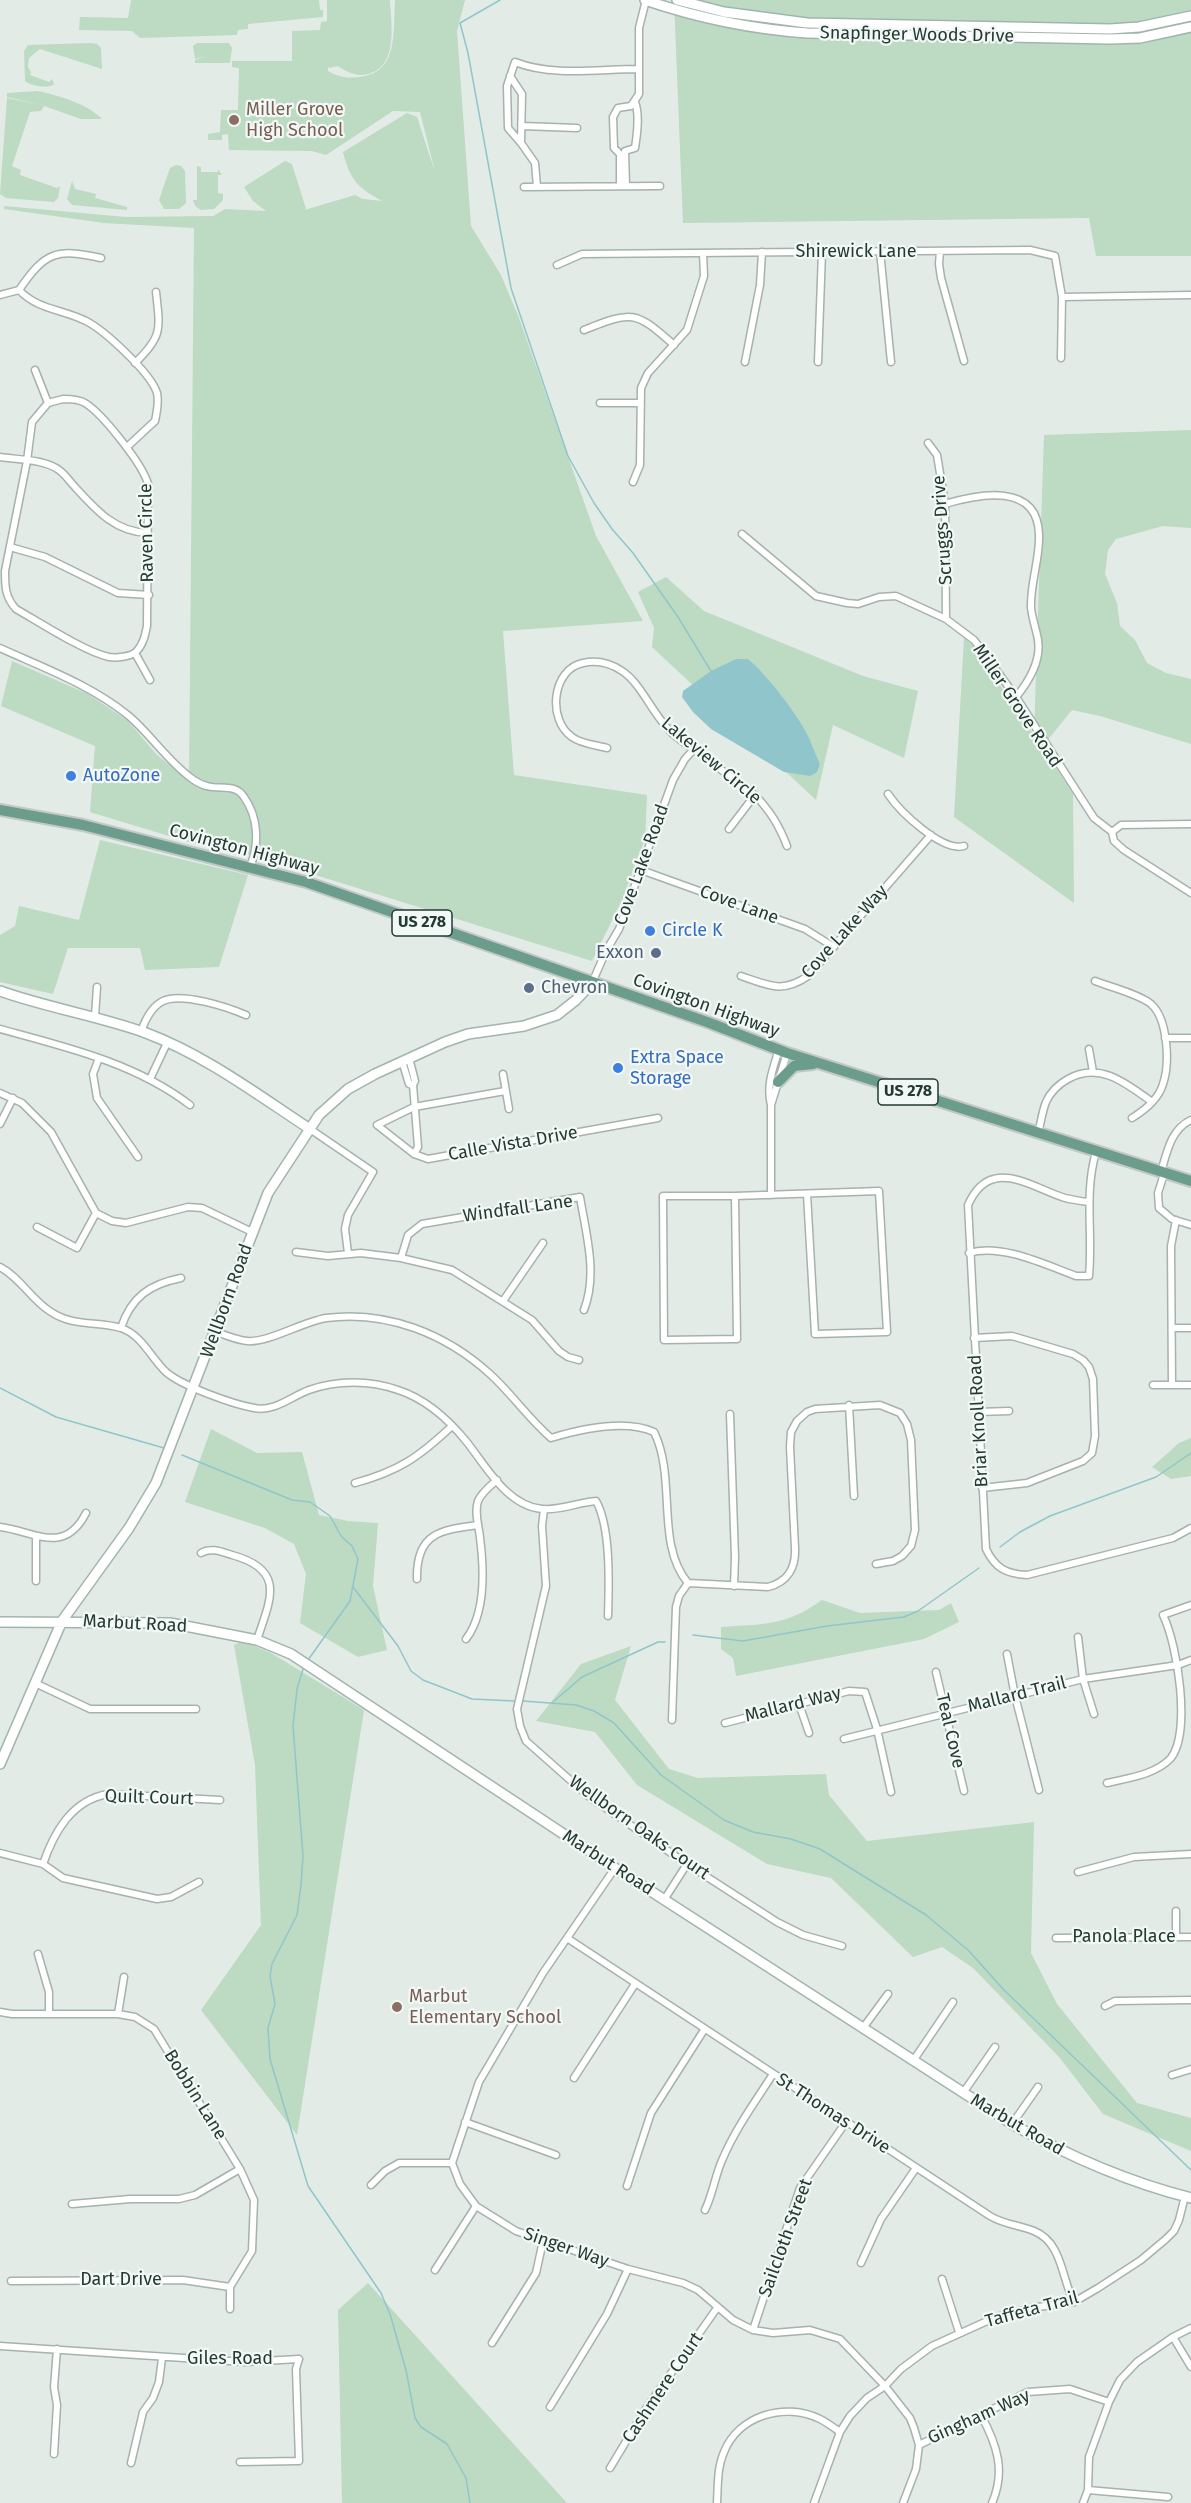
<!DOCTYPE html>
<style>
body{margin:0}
canvas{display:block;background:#e2ebe6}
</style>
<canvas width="1191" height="2503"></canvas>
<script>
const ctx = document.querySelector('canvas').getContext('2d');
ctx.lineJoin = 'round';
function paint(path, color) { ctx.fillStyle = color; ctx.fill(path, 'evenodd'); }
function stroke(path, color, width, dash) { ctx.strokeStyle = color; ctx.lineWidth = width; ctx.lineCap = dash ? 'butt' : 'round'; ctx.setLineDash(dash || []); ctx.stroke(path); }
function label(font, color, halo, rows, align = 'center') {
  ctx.font = font + ' "Fira Sans",sans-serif'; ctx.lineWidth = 4.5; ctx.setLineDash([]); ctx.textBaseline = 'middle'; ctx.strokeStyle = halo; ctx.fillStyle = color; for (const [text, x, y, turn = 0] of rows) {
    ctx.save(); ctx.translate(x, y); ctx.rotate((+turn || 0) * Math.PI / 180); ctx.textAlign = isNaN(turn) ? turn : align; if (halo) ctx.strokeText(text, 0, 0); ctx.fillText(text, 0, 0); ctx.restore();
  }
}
paint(new Path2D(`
 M131,0H319L320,10H323V17L248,24V29L238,30L237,35L140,38L132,31L79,30L80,17L128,18Z
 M327,0H390C391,24 399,66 368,74C357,77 347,72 338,66L329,68L328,66V71C339,78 352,79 365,76C399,69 393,28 395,0H465L457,31L471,226L501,275L519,318L596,536L643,621L503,631L514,775L647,795L645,839L622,900L592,961L235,850L192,843L90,812L95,746L1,706L12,661L88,694L128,721L157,755L189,780L194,228L104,223L4,209V206L126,217L213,216L225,209L266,211L253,201L244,187L285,161L292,164L306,209L301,211L355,195L363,199L382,201C358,188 350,180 343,152L407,113L417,117L435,172L420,112L393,111L326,155L312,151L229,150L228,134L222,135V140H208V134L220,132L221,110H238L239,68L232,67V61H292V31L320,30L321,22L327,21Z
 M674,0H1191V256H1096L1089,218L683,223Z
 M91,43L97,44L101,48L102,69L40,49L29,58L28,67L31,72L30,75L49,82L52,79L54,84C48,89 31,86 25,81L24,51L28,45Z
 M197,43H229L232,48L230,63H195V60L206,56L195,59L193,46Z
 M37,91C58,95 88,104 102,119H81L44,106L41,111L30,112L12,166L21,170L20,175L57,188L60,186L58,198L54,202L6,198L0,194L7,98L41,105L7,97V93Z
 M176,165L181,166L185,171L186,203L179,209H164L159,200L170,168Z
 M197,166L201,167V172H218V169L222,175H218V193L223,194V200L214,209L201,210L195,206L193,200H197Z
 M72,181L75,189L96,194L95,198L127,207V210L72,205L67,199Z
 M1191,430V528L1163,526L1116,539L1108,550L1105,574L1117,603L1120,626L1135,640L1147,663L1166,673L1191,679V744L1100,716L1072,710L1042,747L1073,794L1074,903L954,817L964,637L974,647L1034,735L1044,435Z
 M666,577L704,611L863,676L918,691L904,758L833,725L816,800L652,647L654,628L638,592Z
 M100,840L248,875L219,967L145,970L140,948H68L53,994L0,982V935L15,926L19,906L79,920Z
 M211,1429L257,1453L302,1452L319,1515L348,1521L378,1523L373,1586L387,1650L358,1657L300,1623L306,1574L294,1544L265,1528L185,1502Z
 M1191,1438V1476L1171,1479L1152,1467L1179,1443Z
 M822,1600L860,1613L939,1610L951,1603L959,1622L924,1639L736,1676L733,1658L721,1649V1627C763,1624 786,1626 822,1600Z
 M243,1641L271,1653L364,1710L297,2135L201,2010L261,1925L255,1765L234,1645Z
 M631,1646L615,1700L669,1769L698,1778L826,1774L829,1795L867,1841L1034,1822L1031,1953L1057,2004L1137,2103L1191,2118V2151L1103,2114L1059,2057L973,1968L942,1947L913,1957L831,1878L767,1864L637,1785L595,1732L536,1721L581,1664Z
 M368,2283L567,2503H342L338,2310Z`), '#bddac3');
paint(new Path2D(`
 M736,659H748C766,674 800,717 809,738C813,747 816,756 820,764L817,772L810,776L784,772L711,729L693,712L682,697L683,691L711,671Z`), '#90c6cb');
stroke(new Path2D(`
 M500,0L460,23L468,53L511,288L568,456L594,503L612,529L633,553L678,617L711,671
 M0,1388L56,1417L164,1448
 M182,1455L292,1500L310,1502L330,1516L341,1536L352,1546L358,1559L350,1601L308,1660
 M1000,1547L1020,1532L1050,1516L1156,1477L1191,1453
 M353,1587L398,1646L411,1671L423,1680L472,1699L514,1701
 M693,1635L743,1641L827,1626L904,1617L918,1611L979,1568
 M303,1669L297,1689L293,1726L303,1856L301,1885L297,1915L272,1964L270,1976L275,2004L268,2028L270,2059L308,2186L381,2293L390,2314L406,2370L415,2418L421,2427L447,2444L466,2478L470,2503
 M523,1701L576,1705L594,1711L614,1723L661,1775L724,1820L753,1832L791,1839L820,1849L926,1915L968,1950L1004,1990L1191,2170
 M553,1702L582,1677L658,1642H665`), '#90c6cb', 1.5);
const street = new Path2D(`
 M510,76L522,94L521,143L535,163L537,187
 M522,126L577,128
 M521,143L508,128L507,86L515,62C553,77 599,69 639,69
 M620,186V154L614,148L613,117L618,108L631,106L639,94V28L646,0
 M626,186L625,151L635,148C637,135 640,115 635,102
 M524,187L660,186
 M880,251L891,362
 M940,251L939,264L941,278L964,361
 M557,265L582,254L1030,250L1055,256L1062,297L1061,358
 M19,290C38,310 62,309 86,321C104,330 151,373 157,393C159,402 157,412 155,421L127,447
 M0,295L19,290C45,252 56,248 101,258
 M1062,297L1191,295
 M584,330C632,311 635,310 674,345
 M745,362L760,285L762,252
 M818,362L822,252
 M135,363C163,336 160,329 156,292
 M35,370L48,403
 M63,399C70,399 79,399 85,403C103,414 143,465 148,484L147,626C145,636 143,645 136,652C130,657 116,658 109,657C85,652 39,622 16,609C5,597 5,586 5,571L27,461L32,422L48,403Z
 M600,403H640
 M928,443L937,455L945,504L946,619
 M0,457C18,460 44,459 59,470C65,474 70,482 75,487C96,510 115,532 148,533
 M633,482L640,465L641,388L648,373L687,330L704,276L703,253
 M945,504C979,494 1038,482 1039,535C1040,559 1030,583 1031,608C1032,617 1035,626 1037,635C1043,657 1030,680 1016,697
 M742,534L816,596L847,603L858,604L879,597L896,596L946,619L974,640L1016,697L1094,818L1112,832L1121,825L1191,824
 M10,547L45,557L118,593L149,595
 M0,648C44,668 91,685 129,716C151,735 167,760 191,778C195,781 202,785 207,786C220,790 235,783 244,797C259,818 259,845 250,867
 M135,653L150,680
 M607,748C596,745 581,744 572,737C547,720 552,669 583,663C597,660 610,663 622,671C641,683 653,715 671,732C678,739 688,745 696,751C716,766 735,780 755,795C770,811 779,825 787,846
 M888,794C900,812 942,852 964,846
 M729,829L755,795
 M1112,832L1114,841L1124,850L1191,893
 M641,870L805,929L834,947
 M741,976C768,985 782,994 808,976L931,835
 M1095,981C1110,987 1139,994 1151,1004C1168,1019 1170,1063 1163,1084C1159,1098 1145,1110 1132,1118
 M592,983L606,951L619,929L673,780L685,759L694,749
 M95,1016L97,987
 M0,1029C66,1047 135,1063 190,1105
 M141,1032C145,1020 151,1007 163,1001C182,992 227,1007 246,1015
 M1165,1038H1191
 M779,1049C773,1069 766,1085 771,1105L787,1053
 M1089,1049L1093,1072
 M99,1058L93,1074L97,1098L138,1157
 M409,1058L415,1081L413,1085L418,1147L414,1154
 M402,1061L409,1084L413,1085
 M503,1074L509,1109
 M150,1079L167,1043
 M505,1091L414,1107L377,1125L414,1154L428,1159L658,1118
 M0,1093L22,1103L51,1132L96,1213L112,1221L126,1223L188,1207L202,1208L252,1232
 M771,1105V1195
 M0,1124L13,1098
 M310,1129L373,1172L348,1215L345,1229L348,1253
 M1038,1133C1041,1123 1042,1112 1046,1102C1051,1091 1059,1084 1068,1079C1100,1061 1127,1084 1152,1102
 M1161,1172C1167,1152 1171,1129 1191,1120
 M1164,1174L1158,1193L1159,1208L1172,1219L1191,1225
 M735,1196L737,1339L664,1340L663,1196H735L879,1191L887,1332L815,1334L807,1194
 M1088,1202C1081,1201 1073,1200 1065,1198C1044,1192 1016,1173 994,1179C981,1182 973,1194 968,1205L986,1549C995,1568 1006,1574 1027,1575L1173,1538L1191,1528
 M37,1227L77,1248L96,1213
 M296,1252L328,1256L361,1253L401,1258L452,1270L532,1320L559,1351L568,1357L579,1360
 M969,1253C1001,1243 1046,1265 1076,1276H1089C1093,1234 1084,1193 1096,1152
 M401,1258L408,1235L422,1224L580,1197C586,1234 598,1274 584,1310
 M0,1267C21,1278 31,1300 51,1312C74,1327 97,1321 121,1328C142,1335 151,1358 166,1372C182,1386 232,1404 254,1408C275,1412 290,1397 309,1390C337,1380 370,1380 398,1390C426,1399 448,1419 466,1441C486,1466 507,1506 542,1509C560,1511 579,1502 596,1501C611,1527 609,1585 608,1616
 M503,1301L543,1243
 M121,1328C131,1297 150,1284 181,1278
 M1172,1328H1191
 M216,1332C226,1335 236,1340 247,1341C268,1343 302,1322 326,1318C387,1310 446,1334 490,1374C512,1394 528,1418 551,1438C581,1429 625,1419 654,1432C677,1478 655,1544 688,1583
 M974,1338L1012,1336L1073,1354L1083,1360L1089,1367L1093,1379L1095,1436L1092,1453L1083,1461L1027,1483L982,1488
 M1153,1385H1191
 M1172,1385L1171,1246L1176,1220
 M849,1405L854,1496
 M978,1412L1009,1411
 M730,1414L735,1557L734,1586
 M355,1483C399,1471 419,1457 452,1426
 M544,1509L542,1526L546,1586L517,1709L520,1726L526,1741L587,1795L687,1864L777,1922L803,1935L842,1946
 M0,1527C34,1531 64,1556 86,1513
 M201,1553C211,1547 222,1552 232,1555C287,1570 270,1600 257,1640
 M417,1579C416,1533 440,1530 478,1525
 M36,1581V1538
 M688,1583L768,1587C788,1582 796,1567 795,1548L790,1447L791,1432L797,1421L807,1412L815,1409L880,1405L900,1413L907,1424L911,1440L915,1530L911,1546L902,1556L893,1561L876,1564
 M1078,1637L1083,1679L1094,1714
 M466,1639C486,1613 484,1569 480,1538C479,1526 474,1513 478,1501C482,1492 490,1486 497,1480
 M1007,1654L1015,1696L1039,1790
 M936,1672L964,1791
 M35,1683L90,1709H196
 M799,1704L809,1733
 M672,1720L676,1607L679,1596L688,1583
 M725,1723L849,1691L865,1692L877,1729L891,1792
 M844,1739L1083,1679L1178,1665L1191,1660
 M1107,1783C1128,1778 1155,1775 1171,1758C1191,1732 1178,1646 1163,1615L1191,1605
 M0,1853L43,1864L63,1878L157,1899L171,1897L199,1882
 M43,1864C54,1832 72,1800 108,1794L220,1800
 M615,1868L543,1973L479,2082L452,2163L460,2184L476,2206L516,2231L628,2269L683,2283L698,2290L733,2320L753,2330L773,2333L810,2330L840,2339L885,2386L910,2418L914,2428L919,2445L916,2469L903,2503
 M1078,1872L1134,1857L1191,1854
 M664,1900L687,1864
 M1176,1937V1911
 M567,1938L990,2216C1005,2225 1020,2225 1034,2231C1063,2243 1061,2278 1074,2302
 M1056,1938L1191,1937
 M38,1954L49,1992V2014
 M1105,2006L1115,2001L1191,2000
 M0,2012L12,2014H118L135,2017L154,2029L240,2169L254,2200L252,2251L230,2287V2309
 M118,2014L124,1977
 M863,2028L888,1994
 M913,2061L953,2002
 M1172,2075L1191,2069
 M574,2078L635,1984
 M963,2093L995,2047
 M465,2122L556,2155
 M1012,2124L1038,2087
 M371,2185L385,2171L399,2163H452
 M627,2186L651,2113L704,2030
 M72,2204L130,2199H179L195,2195L240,2169
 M705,2210C713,2194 715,2175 723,2158C736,2128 755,2102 773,2074
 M861,2263L881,2219L916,2168
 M435,2270L476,2206
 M942,2279L959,2332
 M11,2281L183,2280L230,2287
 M753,2330L800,2188L846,2122
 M1173,2337L1191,2367
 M492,2343L536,2273L543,2241
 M0,2346L245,2362L299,2359L296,2369L299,2461L240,2462
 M550,2407L607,2314L628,2269
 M981,2415C997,2445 1006,2471 992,2503
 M919,2445L1028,2392L1070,2389L1109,2402
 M54,2454L57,2405L54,2387L57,2349
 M131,2463L143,2412L153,2398L159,2382L162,2358
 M610,2468L645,2410L717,2308
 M1088,2490L1168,2497
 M717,2503C718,2486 717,2468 724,2452C739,2415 785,2402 820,2419C826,2422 833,2427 840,2432
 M814,2503L840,2432L850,2416L867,2398L885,2386L901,2369L932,2346L996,2317L1031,2308L1074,2302L1098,2288L1141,2260L1166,2239L1174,2231L1179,2220L1185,2196
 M1083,2503L1088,2490L1089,2457L1109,2402L1120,2380L1137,2362L1173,2337L1191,2328`);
const secondary = new Path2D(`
 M645,0C698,18 751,29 807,33L1110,39L1140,38L1191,27
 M677,0L724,12L807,23L1110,29L1139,27L1191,16
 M0,991C48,1008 99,1016 146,1033C205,1055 258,1095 310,1129
 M0,1622L170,1623L257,1640L291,1654L615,1868L1012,2124C1068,2156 1128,2182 1191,2198
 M0,1764L62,1621L129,1528L156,1483L268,1193L319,1115L348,1089L375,1074L445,1042L468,1034L524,1026L557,1015L576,1000L592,983`);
const primary = new Path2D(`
 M0,810L83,825L306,882L707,1022L787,1053L1191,1181
 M778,1082L794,1066L813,1064`);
stroke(street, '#a5b2ad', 9);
stroke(secondary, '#a2b5ad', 12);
stroke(primary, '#c2c8c6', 14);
stroke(street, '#fff', 6);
stroke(secondary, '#fff', 9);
stroke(primary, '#6b9c8c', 10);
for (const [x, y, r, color] of [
 [234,120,6,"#8d6e63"],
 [71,776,6,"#3f7fe0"],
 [650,931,6,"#3f7fe0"],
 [656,953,6,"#5c6f8a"],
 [529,988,6,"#5c6f8a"],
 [618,1068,6,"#3f7fe0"],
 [397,2007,6,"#8d6e63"]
]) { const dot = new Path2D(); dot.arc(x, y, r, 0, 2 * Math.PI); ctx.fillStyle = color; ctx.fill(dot); stroke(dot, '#f2f8f5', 2); }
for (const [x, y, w] of [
 [422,923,60],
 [908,1092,60]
]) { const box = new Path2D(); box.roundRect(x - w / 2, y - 13, w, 26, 4.5); ctx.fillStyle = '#f2f8f5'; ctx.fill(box); stroke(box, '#243a33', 1.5); }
label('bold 16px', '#243a33', null, [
 ["US 278",422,923],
 ["US 278",908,1092]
]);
label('18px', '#243a33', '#f2f8f5', [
 ["Snapfinger Woods Drive",917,35,1],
 ["Shirewick Lane",856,252],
 ["Scruggs Drive",943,530,-94],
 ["Raven Circle",147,533,-91],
 ["Miller Grove Road",1017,706,56],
 ["Lakeview Circle",711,761,40],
 ["Covington Highway",244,850,15],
 ["Cove Lake Road",642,865,-70],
 ["Cove Lane",739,905,20],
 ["Cove Lake Way",845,932,-48],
 ["Covington Highway",706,1006,20],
 ["Calle Vista Drive",513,1144,-10],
 ["Windfall Lane",518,1209,-8],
 ["Wellborn Road",227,1301,-70],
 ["Briar Knoll Road",979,1421,-93],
 ["Marbut Road",135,1624,3],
 ["Mallard Trail",1017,1695,-14],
 ["Mallard Way",793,1705,-14],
 ["Teal Cove",950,1731,77],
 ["Quilt Court",149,1798,2],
 ["Wellborn Oaks Court",639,1828,35],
 ["Marbut Road",608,1863,33],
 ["Panola Place",1124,1937],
 ["Bobbin Lane",195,2095,58],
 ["St Thomas Drive",833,2114,33],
 ["Marbut Road",1017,2125,30],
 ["Sailcloth Street",786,2238,-70],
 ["Singer Way",566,2248,19],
 ["Dart Drive",121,2280],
 ["Taffeta Trail",1032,2310,-15],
 ["Giles Road",230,2359],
 ["Cashmere Court",663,2388,-56],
 ["Gingham Way",979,2417,-24]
]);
label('18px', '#785e54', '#f2f8f5', [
 ["Miller Grove",246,110],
 ["High School",246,131],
 ["Marbut",409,1997],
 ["Elementary School",409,2018]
], 'left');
label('18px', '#366cbe', '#f2f8f5', [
 ["AutoZone",83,776],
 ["Circle K",662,931],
 ["Extra Space",630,1058],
 ["Storage",630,1079]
], 'left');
label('18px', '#4e5e75', '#f2f8f5', [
 ["Exxon",644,953],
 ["Chevron",541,988,"left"]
], 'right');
</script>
